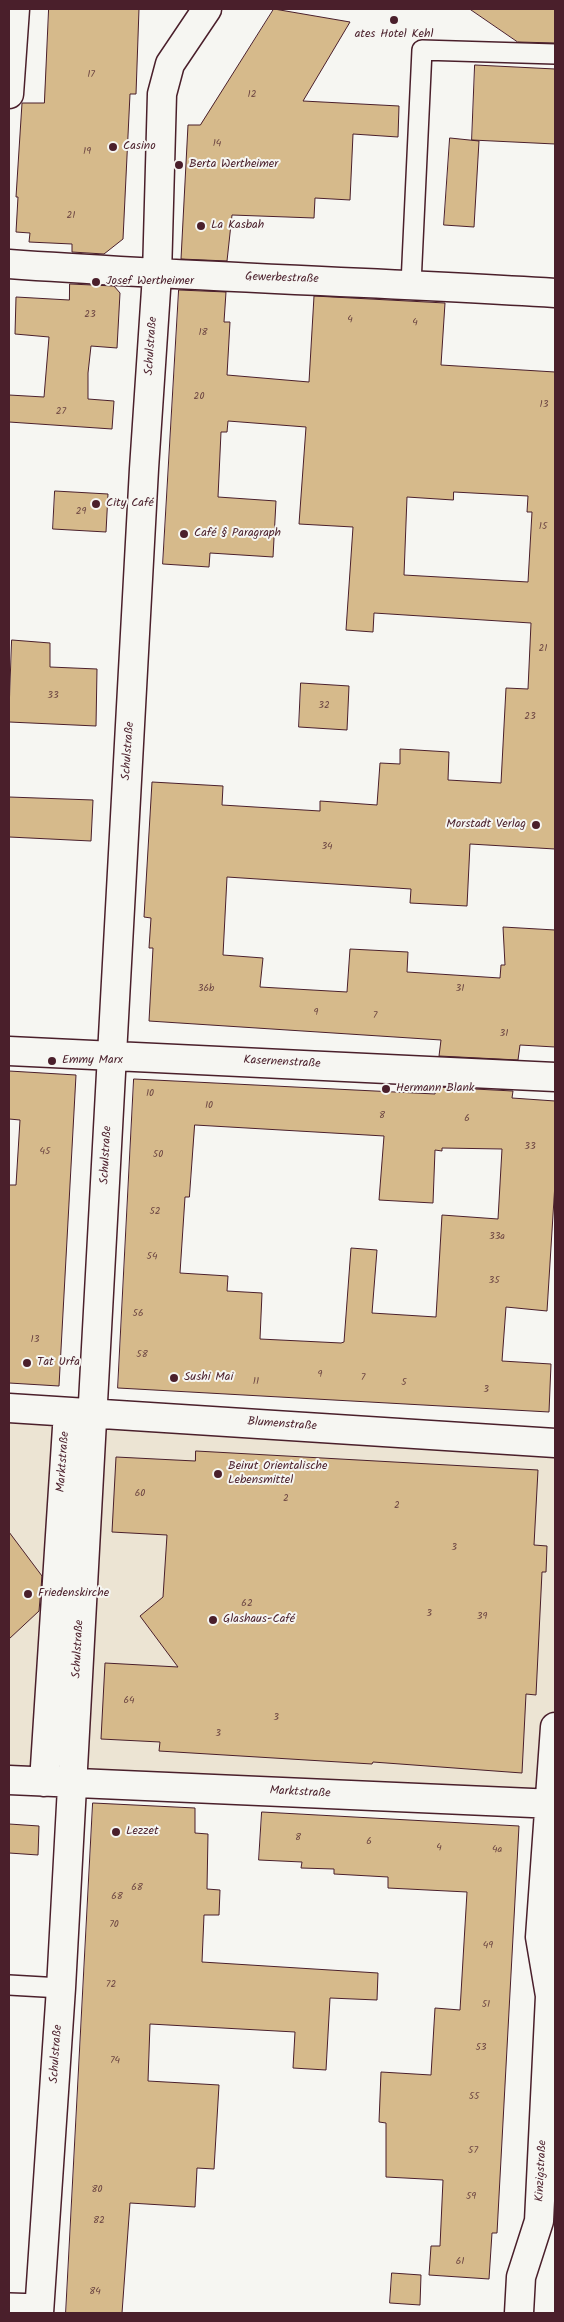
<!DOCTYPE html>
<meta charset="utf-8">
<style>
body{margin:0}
#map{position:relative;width:564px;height:2322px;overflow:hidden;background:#f6f6f2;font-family:Kalam,sans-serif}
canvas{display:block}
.frame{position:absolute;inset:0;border:10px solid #4a1f2b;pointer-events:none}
</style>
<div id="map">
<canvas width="564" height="2322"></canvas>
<div class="frame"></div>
</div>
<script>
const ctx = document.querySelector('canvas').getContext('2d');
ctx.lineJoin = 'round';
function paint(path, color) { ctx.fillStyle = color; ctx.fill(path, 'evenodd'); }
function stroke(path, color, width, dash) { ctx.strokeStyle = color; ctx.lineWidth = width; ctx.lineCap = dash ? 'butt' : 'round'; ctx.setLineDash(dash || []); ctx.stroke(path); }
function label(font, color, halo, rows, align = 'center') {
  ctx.font = font + ' Kalam,sans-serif'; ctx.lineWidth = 4; ctx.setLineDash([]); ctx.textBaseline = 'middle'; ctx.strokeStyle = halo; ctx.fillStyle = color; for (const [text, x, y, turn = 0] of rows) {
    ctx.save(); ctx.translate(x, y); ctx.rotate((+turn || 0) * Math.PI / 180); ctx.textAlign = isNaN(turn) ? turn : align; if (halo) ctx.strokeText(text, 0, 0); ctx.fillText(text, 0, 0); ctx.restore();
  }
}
paint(new Path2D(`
 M9,1410L555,1436V1796L9,1766Z`), '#ece4d3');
const building = new Path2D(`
 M49,9H139L136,94H130L123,239L104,254L72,252V244L29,242L30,233L16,232L18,197H16L22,103H44Z
 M274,9L350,22L303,101L399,106L398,137L353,134L350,200L315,198L314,218L232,215L227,261L181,259L188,125H200Z
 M470,9H555V43L518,42Z
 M475,65L555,69V144L472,140Z
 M450,138L479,141L474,227L444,225Z
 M70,284L114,286L120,293L117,348L91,346L88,373V399L114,401L112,429L9,422V395L44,397L49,337L15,334L16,297L69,300Z
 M179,290L226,292L224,322H230L227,375L309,382L314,296L445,303L441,365L555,372V849L470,844L467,906L410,903L411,889L227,877L223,955L263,958L260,987L347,992L350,949L408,952L407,972L500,978L501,965H505L503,927L555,930V1047L520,1045L518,1060L439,1056L441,1040L149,1021L153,948H149L151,918L144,917L152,782L223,786L222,805L320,811V801L377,805L380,763L400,764V749L449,752L448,780L501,783L506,688L528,689L531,623L374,613L373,632L346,630L353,527L299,524L306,427L228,421L227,432H221L218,497L276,501L273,557L210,553L209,567L163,564ZM454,492L528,496L527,512H532L528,582L404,575L407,497L453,500Z
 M55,491L108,494L106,532L53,529Z
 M12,640L50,643V667L97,669L96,726L9,722Z
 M301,683L349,686L347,730L299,727Z
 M9,797L93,800L91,841L9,837Z
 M9,1071L76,1075L59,1386L9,1383V1185H16L20,1120L9,1119Z
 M134,1079L435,1094L436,1087L513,1091L512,1098L555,1101V1183L547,1311L506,1307L502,1361L551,1364L549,1412L118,1388ZM195,1125L384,1136L379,1200L433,1203L435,1150L442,1151V1148L502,1149L498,1219L442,1215L436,1317L372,1313L377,1250L351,1248L344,1342L341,1343L260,1339L262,1293L227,1291L228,1276L180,1273L185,1197H189Z
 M196,1451L538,1470L534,1545L547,1546L546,1572H542L536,1695L526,1694L522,1773L373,1762L372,1764L159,1751L160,1742L101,1739L105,1663L178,1667L140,1616L163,1597L167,1535L112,1532L116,1457L195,1461Z
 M9,1532L42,1576L39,1611L9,1639Z
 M93,1803L195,1808V1833L208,1834L207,1889L220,1890L219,1915H204L202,1962L378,1973L377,2000L330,1998L326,2070L293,2068L295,2032L150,2024L148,2081L219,2085L214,2169L197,2168L195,2207L130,2203L122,2313H66Z
 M262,1812L519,1826L497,2233H492L489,2279L429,2275L431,2246H440L443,2180L386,2177V2123L379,2122L381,2072L431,2075L435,2008L460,2010L467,1892L388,1888V1877L334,1874V1869L301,1868L302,1862L259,1860Z
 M9,1824L39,1826L38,1855L9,1853Z
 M392,2273L421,2275L420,2305L390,2303Z`);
paint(building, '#d6ba8b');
stroke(building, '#4a1f2b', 1);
const lane = new Path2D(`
 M411,284L422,50L555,54
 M9,1985L61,1988
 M9,2303L40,2304`);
const street = new Path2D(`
 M9,94L15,9
 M9,264C191,277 373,282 555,293
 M9,1051L555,1077
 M9,1408L555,1443
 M9,1780L555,1804
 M44,1782L68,1412
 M39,2313L61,1988L144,469L157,275L162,94L170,64L207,9
 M519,2313L521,2277L539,2221L550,1996L540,1937L555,1727`);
stroke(lane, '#4a1f2b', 22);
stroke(street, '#4a1f2b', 31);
stroke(lane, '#f6f6f2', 19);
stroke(street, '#f6f6f2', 28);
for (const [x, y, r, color] of [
 [394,20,5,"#4a1f2b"],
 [113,147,5,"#4a1f2b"],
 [179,165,5,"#4a1f2b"],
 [201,226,5,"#4a1f2b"],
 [96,282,5,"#4a1f2b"],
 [96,504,5,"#4a1f2b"],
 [184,534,5,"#4a1f2b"],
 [536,825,5,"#4a1f2b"],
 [52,1061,5,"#4a1f2b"],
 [386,1089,5,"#4a1f2b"],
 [27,1363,5,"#4a1f2b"],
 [174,1378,5,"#4a1f2b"],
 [218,1474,5,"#4a1f2b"],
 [28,1594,5,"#4a1f2b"],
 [213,1620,5,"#4a1f2b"],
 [116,1832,5,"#4a1f2b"]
]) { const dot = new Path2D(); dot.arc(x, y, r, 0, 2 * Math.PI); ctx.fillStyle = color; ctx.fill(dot); stroke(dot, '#f6f6f2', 2); }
label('10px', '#6d4643', null, [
 ["17",91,75],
 ["12",252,95],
 ["14",217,144],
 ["19",87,152],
 ["21",71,216],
 ["23",90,315],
 ["4",350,320],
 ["4",415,323],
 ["18",203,333],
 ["20",199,397],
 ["13",544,405],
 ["27",61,412],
 ["29",81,512],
 ["15",543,527],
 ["21",543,649],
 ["33",53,696],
 ["32",324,706],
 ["23",530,717],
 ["34",327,847],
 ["36b",206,989],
 ["31",460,989],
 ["9",316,1013],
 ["7",375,1016],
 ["31",504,1034],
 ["10",150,1094],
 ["10",209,1106],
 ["8",382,1116],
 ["6",467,1119],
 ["33",530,1147],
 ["45",45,1152],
 ["50",158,1155],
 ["52",155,1212],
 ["33a",497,1237],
 ["54",152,1257],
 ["35",494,1281],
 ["56",138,1314],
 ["13",35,1340],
 ["58",142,1355],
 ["9",320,1375],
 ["7",363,1378],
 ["11",256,1382],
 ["5",404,1383],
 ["3",486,1390],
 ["60",140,1494],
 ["2",286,1499],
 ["2",397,1506],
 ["3",454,1548],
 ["62",247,1604],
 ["3",429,1614],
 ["39",482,1617],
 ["64",129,1701],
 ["3",276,1718],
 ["3",218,1734],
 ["8",298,1838],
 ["6",369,1842],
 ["4",439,1848],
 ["4a",497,1850],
 ["68",137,1888],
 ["68",117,1897],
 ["70",114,1925],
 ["49",488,1946],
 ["72",111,1985],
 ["51",486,2005],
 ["53",481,2048],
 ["74",115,2061],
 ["55",474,2097],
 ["57",473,2151],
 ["80",97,2190],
 ["59",471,2197],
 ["82",99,2221],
 ["61",460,2262],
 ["84",95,2292]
]);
label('12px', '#4a1f2b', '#f6f6f2', [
 ["ates Hotel Kehl",394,35,"center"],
 ["Casino",123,147],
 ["Berta Wertheimer",189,165],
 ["La Kasbah",211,226],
 ["Josef Wertheimer",106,282],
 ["City Café",106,504],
 ["Café § Paragraph",194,534],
 ["Morstadt Verlag",526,825,"right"],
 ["Emmy Marx",62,1061],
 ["Hermann Blank",396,1089],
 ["Tat Urfa",37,1363],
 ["Sushi Mai",184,1378],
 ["Beirut Orientalische",228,1467],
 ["Lebensmittel",228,1481],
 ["Friedenskirche",38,1594],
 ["Glashaus-Café",223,1620],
 ["Lezzet",126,1832]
], 'left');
label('12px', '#4a1f2b', '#f6f6f2', [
 ["Gewerbestraße",282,279,2],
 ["Schulstraße",152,346,-86],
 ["Schulstraße",129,751,-86],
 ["Kasernenstraße",282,1063,3],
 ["Schulstraße",107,1155,-87],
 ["Blumenstraße",282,1425,4],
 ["Marktstraße",64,1462,-86],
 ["Schulstraße",79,1649,-87],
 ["Marktstraße",300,1793,3],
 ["Schulstraße",57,2054,-86],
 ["Kinzigstraße",542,2171,-87]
]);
</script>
